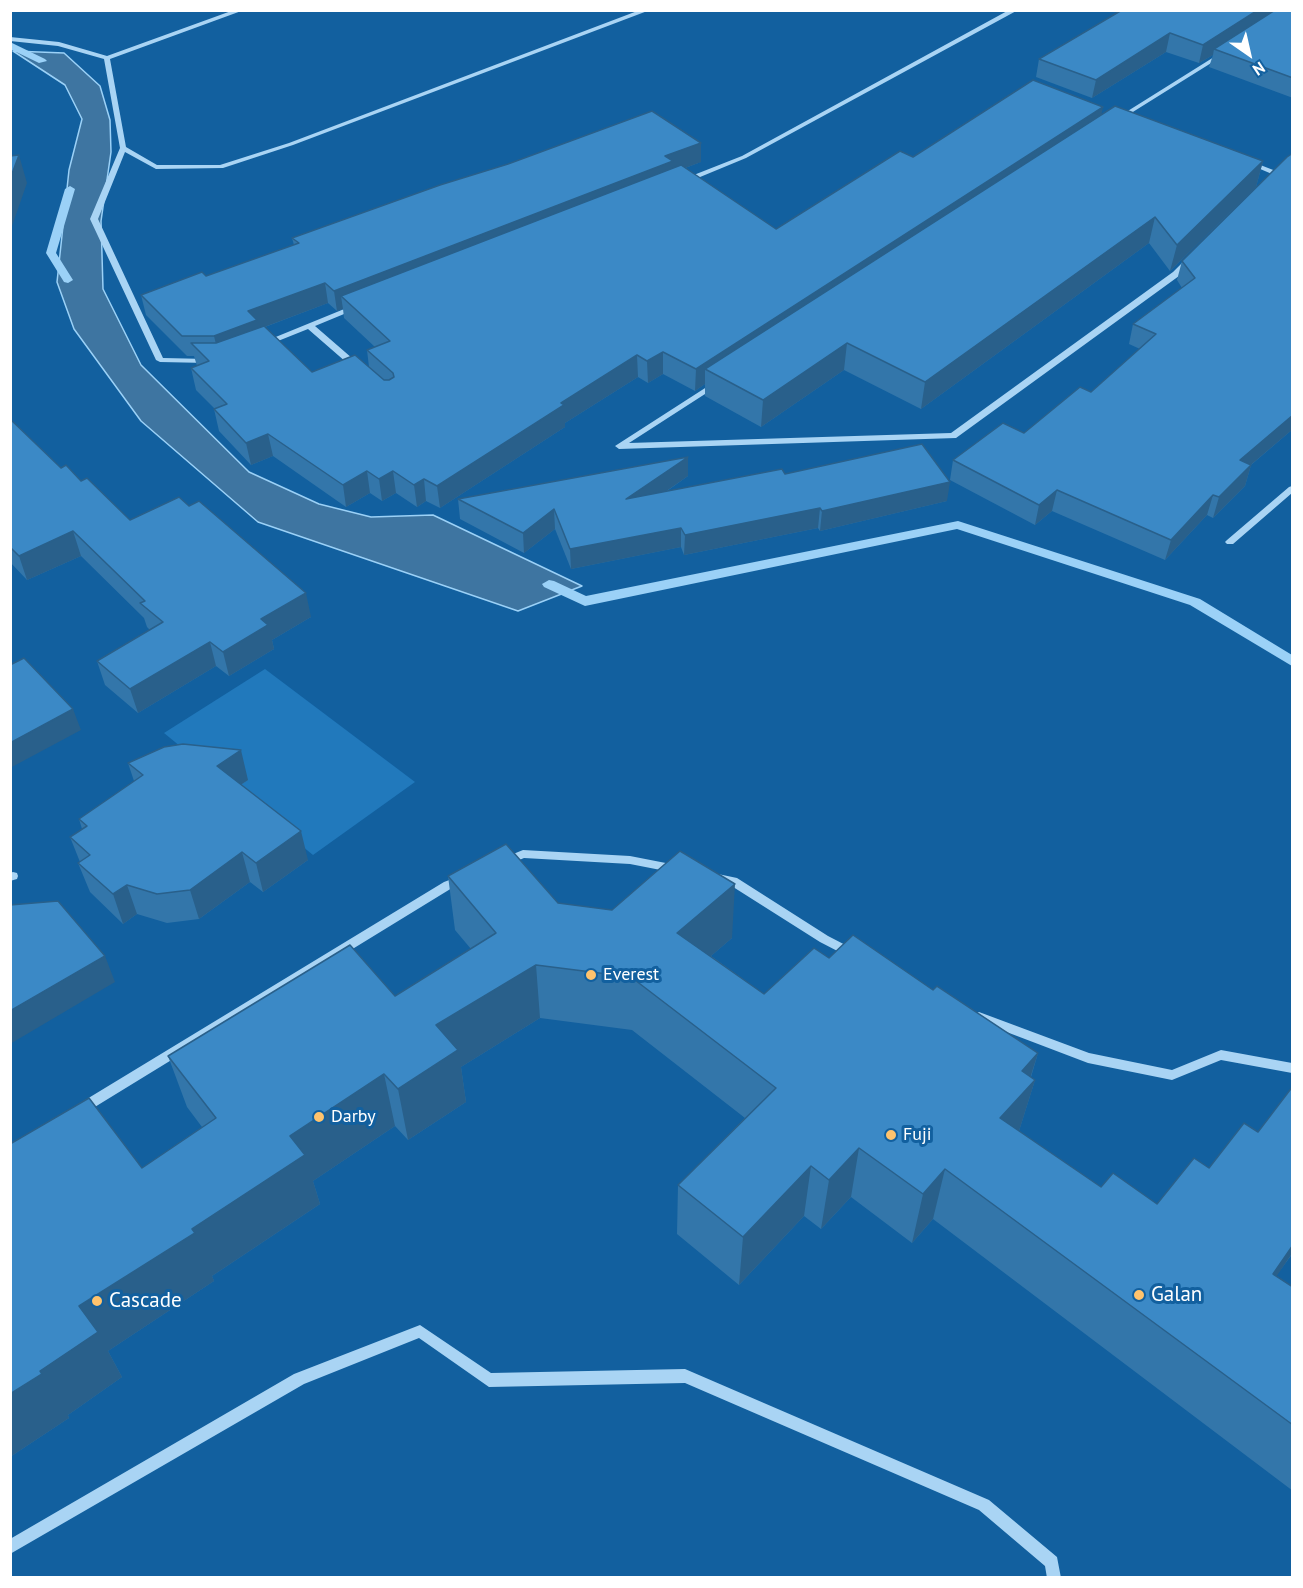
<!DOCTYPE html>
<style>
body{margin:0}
#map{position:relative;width:1303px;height:1588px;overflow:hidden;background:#12609f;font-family:"PT Sans",sans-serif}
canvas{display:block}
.frame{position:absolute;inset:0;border:12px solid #fff;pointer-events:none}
.north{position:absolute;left:1219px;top:24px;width:60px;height:60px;-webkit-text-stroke:4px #12609f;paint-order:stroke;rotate:146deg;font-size:16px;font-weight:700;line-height:24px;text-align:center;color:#fff}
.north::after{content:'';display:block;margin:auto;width:21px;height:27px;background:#fff;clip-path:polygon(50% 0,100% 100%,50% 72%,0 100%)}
</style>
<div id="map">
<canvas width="1303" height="1588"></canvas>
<div class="frame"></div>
<div class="north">N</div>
</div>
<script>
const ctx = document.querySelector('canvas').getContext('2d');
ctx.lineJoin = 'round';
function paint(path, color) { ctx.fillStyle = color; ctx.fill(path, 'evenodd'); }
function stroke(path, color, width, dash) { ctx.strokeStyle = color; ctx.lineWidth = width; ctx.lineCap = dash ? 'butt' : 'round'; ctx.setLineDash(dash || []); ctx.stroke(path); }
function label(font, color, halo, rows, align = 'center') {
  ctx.font = font + ' "PT Sans",sans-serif'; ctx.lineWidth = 6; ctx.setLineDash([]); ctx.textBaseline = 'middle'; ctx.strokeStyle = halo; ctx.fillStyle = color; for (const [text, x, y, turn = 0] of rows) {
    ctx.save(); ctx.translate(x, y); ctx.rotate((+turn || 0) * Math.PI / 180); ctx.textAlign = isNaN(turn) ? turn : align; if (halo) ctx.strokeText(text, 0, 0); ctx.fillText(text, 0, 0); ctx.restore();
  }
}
paint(new Path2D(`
 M265,669L415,782L313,855L164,733Z`), '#2179bc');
const water = new Path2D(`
 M13,51L64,53L100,86L110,120L111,152L101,221L103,289L141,365L249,472L319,504L371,517L433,515L582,586L518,611L258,522L141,421L74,329L57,282L69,170L82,119L65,85Z`);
paint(water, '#3e75a1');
stroke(water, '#9bd1f7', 1.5);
paint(new Path2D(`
 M10,42L45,59L47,61L39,63L10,49Z
 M70,186L75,189L56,253L73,280L68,283L64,282L46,253L65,189Z
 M958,521L1200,599L1292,655V666L1190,605L957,529L585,606L544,587L542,584L549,580L554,581L586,596Z`), '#9bd1f7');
paint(new Path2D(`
 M234,10H244L110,59L126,147L157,165H220L289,143L640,10H650L293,145L223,168L156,169L125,152L98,219L163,358L208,359L212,361L208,363L160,362L156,360L90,219L120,148L104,59L58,46L10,41V37L59,42L107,56Z
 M1009,10H1018L746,158L688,182L681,180L742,156Z
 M1222,52L1225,54L1224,55L1120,120L1115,119Z
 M1246,161H1250L1281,173L1274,181H1268L1267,179L1272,174L1246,163Z
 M1185,260L1192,262L1179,276L956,438L619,449L615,446L716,381H719V385L629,443L951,433L1173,272Z
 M354,305H357L361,307L315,326L360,365V369H354L308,329L268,345H265L261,343Z
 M1292,486V493L1233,544H1227L1225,542L1227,540L1289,487Z
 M523,850L630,856L676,865L680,866L681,869L680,872L676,873L630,864L524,858L505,866L501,865L500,862L501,859Z
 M13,872L17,873L18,876L17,879L10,881V873Z
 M718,874L737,878L828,936L857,951L859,954L857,957L853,959L849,957L820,942L730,885L714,881L713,878L714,875Z
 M460,876L464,877L465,880L464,883L452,888L85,1113L81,1114L77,1113L75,1109L77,1105L444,882Z
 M979,1012L1089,1053L1172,1070L1221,1050L1292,1063V1073L1221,1060L1172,1080L1088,1063L975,1020L973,1017L975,1014Z
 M420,1325L491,1373L685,1369L989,1500L1057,1557L1061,1578H1047L1045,1566L979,1510L685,1383L489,1387L419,1338L304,1384L10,1554V1539L294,1374Z`), '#a9d4f4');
paint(new Path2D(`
 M1293,10V98L1209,67L1213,55L1199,63L1166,52L1092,98L1036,77L1039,59Z
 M1102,115L1263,161L1256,187L1170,271L1149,243L921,409L844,370L761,427L705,396V384L695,391L663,374L648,383L638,377L565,423V427L440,508L426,501L417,507L396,493L382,501L370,493L346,507L273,456L251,465L219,431L214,409H215L196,390L191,368L197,366L194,356H187L146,315L141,295L206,276L294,245L292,238L701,162L685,168L776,229L913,157ZM328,303L337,311L343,309L344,318L375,347L367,350L369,367L312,372L265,327Z
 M1293,153V429L1251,465L1245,486L1213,518L1207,515L1165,560L1052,511L1035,525L950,480L953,460L1024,433L1091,392L1140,349L1129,344L1133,324L1182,288L1177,280L1182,261Z
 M10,419L61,468L81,481L130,520L311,617L272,640L274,649L229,676L216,666L138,713L105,685L97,661L150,630L147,627L144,618L81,556L27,580L10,562Z
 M688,457V476L667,491L785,474L947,501L820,531L818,528L684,555L681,547L571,569L555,529L524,553L460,519L458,499Z
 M128,763L248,780L241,785L308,860L263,892L250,882L199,919L167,923L137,914L123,924L90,892L78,863L80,862L70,837L82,829L79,819L134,781Z
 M448,876L558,903L732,938L711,956L764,994L829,958L933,990L1038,1053L1031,1077L1035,1080L1019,1131L1101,1187L1157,1204L1258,1132L1293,1086V1253L1276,1276L1293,1287V1491L933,1219L912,1243L851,1197L821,1229L804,1216L739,1285L677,1234L678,1185L745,1118L632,1030L540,1018L461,1067L466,1102L408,1140L395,1126L313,1181L320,1204L212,1276L214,1281L108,1351L122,1377L68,1415L69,1418L10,1457V1144L142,1168L202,1127L187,1107L168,1056L395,996L471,949L455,930Z`), '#3376aa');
paint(new Path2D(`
 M1258,10H1282L1214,49L1213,55L1199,63L1203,45Z
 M1170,33L1166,52L1092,98L1096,80Z
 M1103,107L1099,127L705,369V384L695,391L696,369Z
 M701,143V162L341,296L343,309L337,311L334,291L665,156Z
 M19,155L27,183L11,229L10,226V179Z
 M1263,161L1256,187L1170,271L1177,245Z
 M1155,217L1149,243L921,409L925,382Z
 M325,283L328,303L259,329L219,357L214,336L248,311Z
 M847,343L844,370L761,427L763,400Z
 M663,352V374L648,383L647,361Z
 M637,355L638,377L565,423V427L440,508L437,486L561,403Z
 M1293,415V429L1233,480L1240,460Z
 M268,434L273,456L251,465L246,443Z
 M688,457V476L626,519V499Z
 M1251,465L1245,486L1213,518L1219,497Z
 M367,471L370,493L346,507L343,485Z
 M393,471L396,493L382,501L379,479Z
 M424,479L426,501L417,507L414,485Z
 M950,482L947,501L820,531L822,511Z
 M1057,490L1052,511L1035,525L1039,505Z
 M1213,495L1207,515L1165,560L1171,540Z
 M820,508L818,528L684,555L685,535Z
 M554,509L555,529L524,553L523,533Z
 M681,528V547L571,569L570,549Z
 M73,531L81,556L27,580L19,556Z
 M306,593L311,617L272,640L274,649L229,676L223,652L261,619Z
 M210,642L216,666L138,713L130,689Z
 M73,709L81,730L10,768V743Z
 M241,750L248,780L225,795L217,766Z
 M301,831L308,860L263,892L256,863Z
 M242,852L250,882L199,919L190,890Z
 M735,884L732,938L676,986L677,933Z
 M127,885L137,914L123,924L113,894Z
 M105,956L115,982L10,1044V1011Z
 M536,965L540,1018L461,1067L466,1102L408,1140L398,1089L436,1025Z
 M1038,1053L1027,1088L1035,1080L1019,1131L1000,1118L1022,1071Z
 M384,1074L395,1126L313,1181L320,1204L212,1276L214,1281L108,1351L122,1377L68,1415L69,1418L10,1457V1394L40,1371L79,1306L192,1229L290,1136Z
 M859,1148L851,1197L821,1229L829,1180Z
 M811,1166L804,1216L739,1285L743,1237Z
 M945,1169L933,1219L912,1243L923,1194Z
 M1293,1245V1252L1246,1321L1273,1274Z`), '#29608b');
const building = new Path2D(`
 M1122,10H1258L1203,45L1170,33L1096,80L1039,59Z
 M1275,10H1293V78L1214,49Z
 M1033,80L1103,107L696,369L663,352L647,361L637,355L561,403L564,405L437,486L424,479L414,485L393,471L379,479L367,471L343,485L268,434L246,443L214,409L227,404L191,368L209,361L191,343H216L264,326L312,372L355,355L384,380H389L394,377L393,373L367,350L390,341L341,296L681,165L776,229L900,151L913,157Z
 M1115,106L1263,161L1177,245L1155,217L925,382L847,343L763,400L705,369Z
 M652,111L701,143L665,156L673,161L334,291L325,283L248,311L257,320L214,336H182L141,295L202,272L206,276L299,243L292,238L440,185L508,164Z
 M1293,153V415L1240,460L1251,465L1219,497L1213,495L1171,540L1057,490L1039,505L953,460L1003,423L1024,433L1080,387L1091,392L1156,334L1133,324L1195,278L1182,261L1287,157Z
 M19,155L10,179V156Z
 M10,419L61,468L66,465L81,481L87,478L130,520L179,497L189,506L199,501L306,593L261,619L268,625L223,652L210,642L130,689L97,661L163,622L140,603L145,601L73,531L19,556L10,547Z
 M922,444L950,482L822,511L820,508L685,535L681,528L570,549L554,509L523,533L458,499L688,457L626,499L782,469L785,474Z
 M24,658L73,709L10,743V665Z
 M183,744L241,750L217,766L301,831L256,863L242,852L190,890L157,894L127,885L113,894L78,863L90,855L70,837L87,826L79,819L143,775L128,763L164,747Z
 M506,844L558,903L612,910L680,851L735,884L677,933L764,994L814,948L829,958L853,935L933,990L937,986L1038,1053L1022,1071L1035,1080L1000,1118L1101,1187L1113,1173L1157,1204L1194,1158L1209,1168L1244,1123L1258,1132L1293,1086V1245L1273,1274L1293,1287V1425L945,1169L923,1194L859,1148L829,1180L811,1166L743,1237L678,1185L776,1088L631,977L536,965L436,1025L458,1050L398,1089L384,1074L290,1136L305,1155L192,1229L195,1233L79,1306L98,1332L40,1371L42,1374L10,1394V1144L89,1098L142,1168L216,1118L168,1056L350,945L395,996L496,933L448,876Z
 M58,901L105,956L10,1011V905Z`);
paint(building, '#3b89c6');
stroke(building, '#29608b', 1.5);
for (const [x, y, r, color] of [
 [591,975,6,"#ffc36d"],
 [319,1117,6,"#ffc36d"],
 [891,1135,6,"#ffc36d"],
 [1139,1295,6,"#ffc36d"],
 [97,1301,6,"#ffc36d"]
]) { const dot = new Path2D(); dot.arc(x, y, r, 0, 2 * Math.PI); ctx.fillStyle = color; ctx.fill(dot); stroke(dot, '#12609f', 2); }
label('18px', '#fff', '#12609f', [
 ["Everest",603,975],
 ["Darby",331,1117],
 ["Fuji",903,1135]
], 'left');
label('21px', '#fff', '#12609f', [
 ["Galan",1151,1295],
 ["Cascade",109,1301]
], 'left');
</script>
